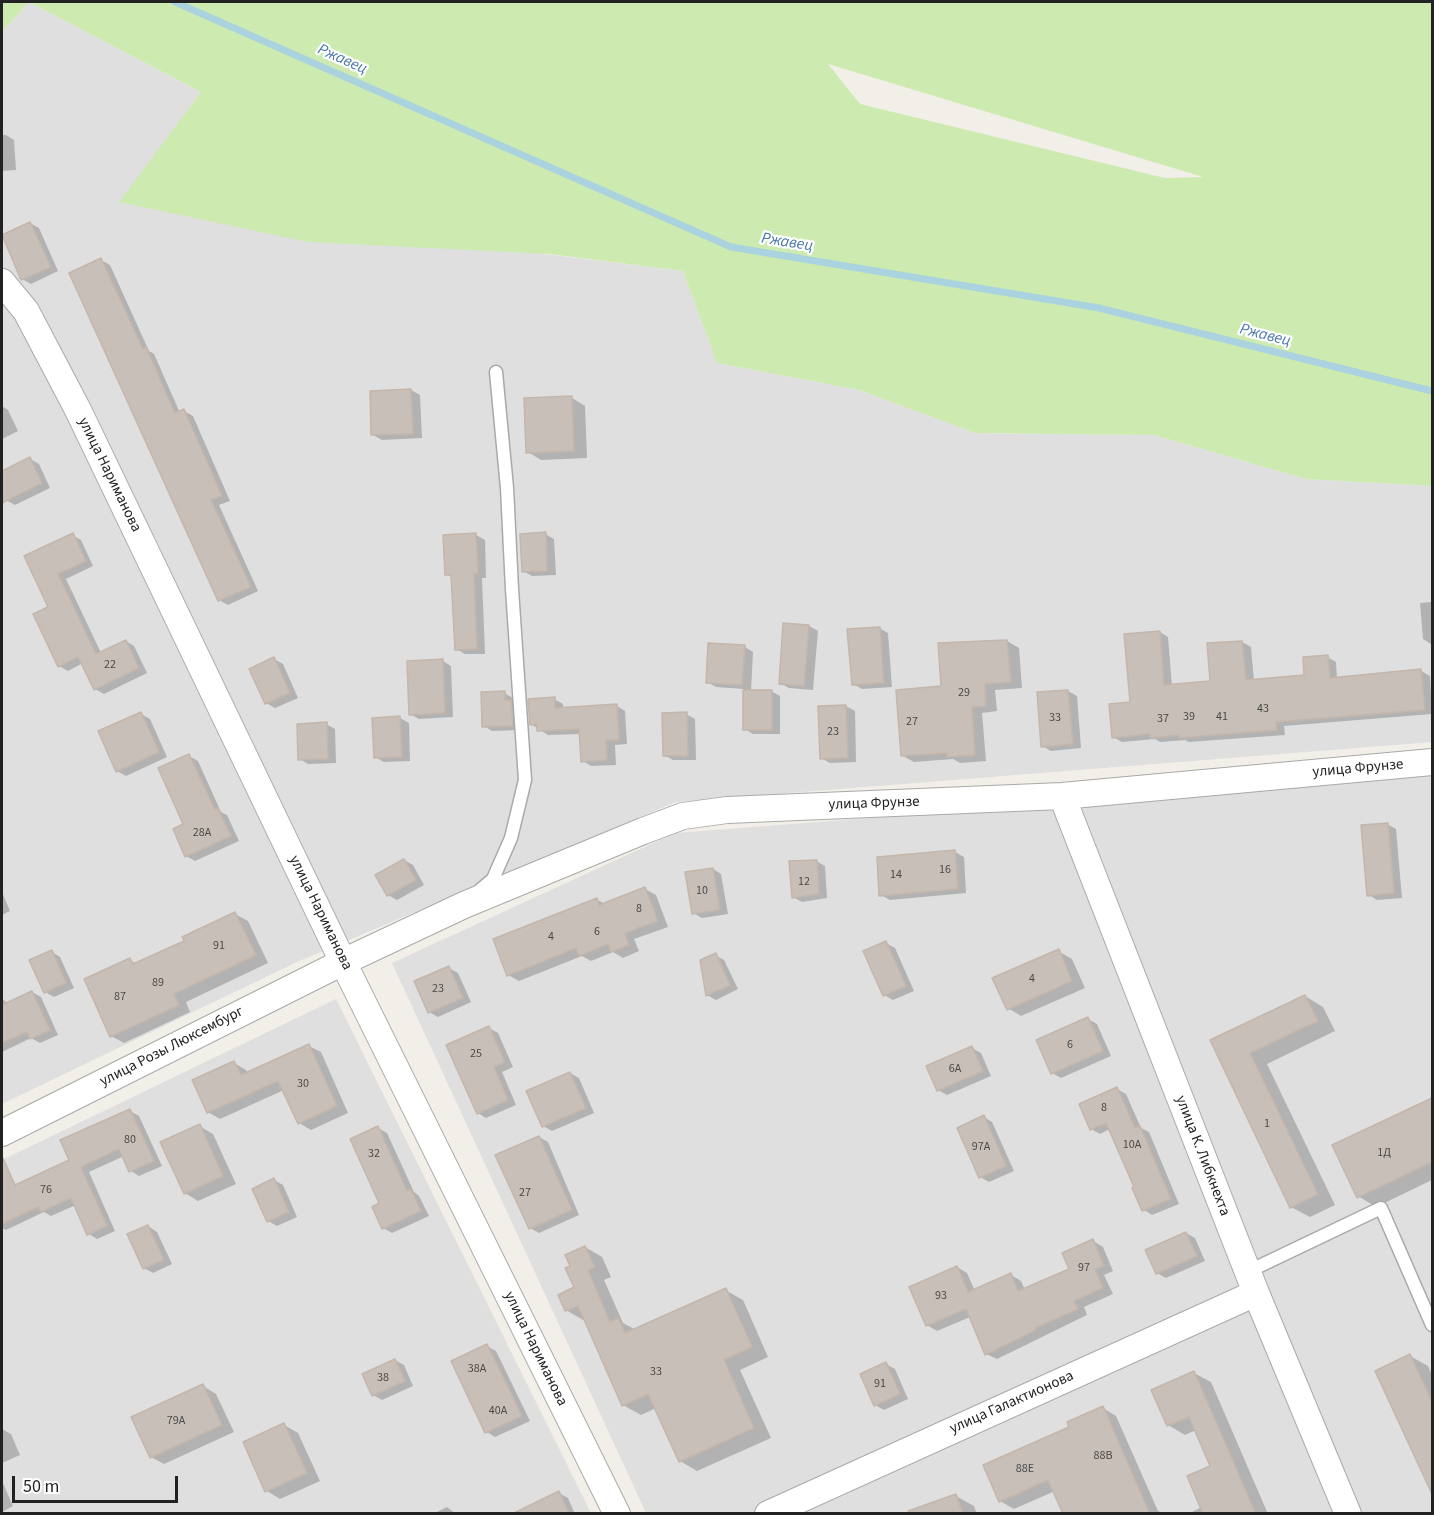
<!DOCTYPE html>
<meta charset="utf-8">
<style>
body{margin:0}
#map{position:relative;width:1434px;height:1515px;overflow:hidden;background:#f2efe9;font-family:"Source Sans 3",sans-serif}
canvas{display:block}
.frame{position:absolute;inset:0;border:3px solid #222;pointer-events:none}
.scale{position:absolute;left:12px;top:1476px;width:166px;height:27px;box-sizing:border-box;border:3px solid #222;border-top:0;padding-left:8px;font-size:18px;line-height:21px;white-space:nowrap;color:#222;-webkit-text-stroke:4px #fff;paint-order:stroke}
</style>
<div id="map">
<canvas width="1434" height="1515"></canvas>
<div class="frame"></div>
<div class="scale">50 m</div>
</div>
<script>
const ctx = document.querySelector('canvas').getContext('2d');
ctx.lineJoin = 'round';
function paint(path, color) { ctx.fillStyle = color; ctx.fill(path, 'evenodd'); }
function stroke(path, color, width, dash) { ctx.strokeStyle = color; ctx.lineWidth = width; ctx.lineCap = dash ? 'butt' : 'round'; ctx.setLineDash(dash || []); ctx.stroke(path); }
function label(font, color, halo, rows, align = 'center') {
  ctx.font = font + ' "Source Sans 3",sans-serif'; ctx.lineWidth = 4.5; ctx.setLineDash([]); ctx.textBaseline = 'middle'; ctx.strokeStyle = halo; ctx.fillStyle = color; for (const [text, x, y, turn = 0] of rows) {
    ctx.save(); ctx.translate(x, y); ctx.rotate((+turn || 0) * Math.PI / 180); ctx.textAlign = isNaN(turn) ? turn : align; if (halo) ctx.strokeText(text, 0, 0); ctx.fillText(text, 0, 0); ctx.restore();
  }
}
paint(new Path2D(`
 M29,2L201,92L120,202L683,271L717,363L859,390L975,433L1154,435L1306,479L1432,486V742L676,802L299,961L2,1104V32Z
 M1432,775V1513H646L392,963L675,833Z
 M336,999L591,1513L2,1514V1160Z`), '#e0dfdf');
paint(new Path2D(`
 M2,2H1432V486L1306,479L1154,435L975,433L859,390L717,363L683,271L549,254L308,242L119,202L201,92L29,2L2,32ZM828,64L1203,177H1204L1165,178L860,104Z`), '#cdebb0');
paint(new Path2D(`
 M2,135H6L14,140L16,170L2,171Z
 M30,223L39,228L58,271L31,284L22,279Z
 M101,260L110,265L149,351L154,354L180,413L184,411L193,416L230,501L219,505L258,591L228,605L219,600Z
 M411,390L420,395L422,438L382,440L373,435Z
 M572,398L585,406L587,458L541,460L528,452Z
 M2,406L8,410L18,431L2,439Z
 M30,459L39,464L50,488L15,505L6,500L2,491V472Z
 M545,534L554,539L556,575L532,576L523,571Z
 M72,535L81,540L93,566L66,579L101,653L126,641L134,646L147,673L104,694L95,689L83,663L68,671L59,666L50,608L26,556Z
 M476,535L485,540L486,578H482L485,654H465L456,649L453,578L446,574Z
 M1432,602V644H1431L1423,639L1420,603Z
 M785,624L809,626L818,631L813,690L789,688L780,683Z
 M879,628L888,633L892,687L862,689L853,684Z
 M1160,632L1168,637L1172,686L1212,683L1209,645L1242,642L1251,647L1254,681L1306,676L1327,657L1336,662L1337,679L1421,671L1430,676L1432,714L1284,726L1285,735L1189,742L1185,740L1160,742L1155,739L1122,742L1113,737L1131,704Z
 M1007,641L1019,648L1022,688L995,690L997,711L982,713L986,761L960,763L953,759L914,762L903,756L943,688Z
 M745,647L753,652L751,691H771L780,696V734H753L745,729L744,689L716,687L707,682Z
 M274,659L283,664L298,698L275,708L266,703Z
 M443,661L451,666L453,717L419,719L410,714Z
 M1068,691L1077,696L1081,748L1051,751L1042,746Z
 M504,693L513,698V702L520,706L521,730L492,731L484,726Z
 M554,699L563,704V709L617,706L625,711L627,744L615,745L616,765L591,766L583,761L581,734L548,735L531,724Z
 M846,706L855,711L856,762L830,763L821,758Z
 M141,714L150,719L167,757L126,776L117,771Z
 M686,714L695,719L696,760H673L664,755Z
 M400,718L409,723L410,761L384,762L375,757Z
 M326,724L335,729L336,763L308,764L300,759Z
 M189,756L198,761L221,812L227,815L239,841L195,861L186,856L185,825Z
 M1387,824L1396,829L1402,898L1377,900L1369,895Z
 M955,852L964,857L966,893L890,900L881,895Z
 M404,860L413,865L424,885L397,900L388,895Z
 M816,861L825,866L827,898L802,902L793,897Z
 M713,869L721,874L728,914L702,918L693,913Z
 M645,889L656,895L668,927L634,939L639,951L623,958L613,952L591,961L582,956L519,981L508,975L596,899L605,904Z
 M2,892L10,911L2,915Z
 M235,914L248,921L268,963L186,1002L190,1012L124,1043L111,1036L130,960L137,964L186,942Z
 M886,943L895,948L914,991L893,1000L884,995Z
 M1058,951L1072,959L1085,988L1021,1016L1008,1008Z
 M52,952L60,957L74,988L54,997L45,992Z
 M715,955L724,960L738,989L716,1000L707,995Z
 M449,968L458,973L471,1002L438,1017L429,1012Z
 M32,992L41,997L58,1035L40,1043L31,1038L2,1052V999L8,1003Z
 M1305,996L1323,1007L1335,1031L1267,1064L1335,1205L1310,1217L1291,1207L1212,1041Z
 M1088,1019L1097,1024L1111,1056L1061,1078L1052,1073Z
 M489,1028L498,1033L513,1067L502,1072L516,1105L486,1118L478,1113Z
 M309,1046L321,1052L348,1113L311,1130L299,1123L284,1090L220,1119L208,1112L234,1063L246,1070L248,1074Z
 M972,1048L981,1053L991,1076L947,1095L938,1090Z
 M570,1073L579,1078L594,1113L552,1131L543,1126Z
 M1117,1089L1126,1094L1141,1128L1149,1132L1179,1204L1152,1215L1144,1210L1110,1129L1100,1134L1091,1129Z
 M1432,1099V1180L1376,1207L1358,1196L1334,1146Z
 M130,1111L139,1116L162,1166L139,1176L131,1171L124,1156L89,1172L115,1231L97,1239L89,1234L76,1205L51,1216L44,1212L6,1230L2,1228V1189L13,1183L17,1186L71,1161Z
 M984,1117L992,1122L1014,1171L989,1182L980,1177Z
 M199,1126L213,1134L236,1184L198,1201L185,1193Z
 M378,1128L387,1133L414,1192L419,1196L429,1216L392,1233L383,1228Z
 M539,1137L548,1142L579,1215L539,1233L530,1228Z
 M274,1180L283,1185L297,1217L277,1226L268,1221Z
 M148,1226L157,1232L172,1264L153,1273L144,1268Z
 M1186,1233L1195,1238L1205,1261L1166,1278L1157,1273Z
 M1093,1241L1103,1247L1113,1271L1104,1275L1113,1294L1084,1307L1087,1315L997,1359L986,1354L970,1317L937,1331L927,1325L957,1267L967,1273L975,1291L1011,1275L1021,1281L1025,1290L1071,1270Z
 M585,1247L602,1257L611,1277L604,1280L623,1323L636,1330L725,1290L743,1300L768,1357L740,1370L771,1438L697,1471L680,1461L656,1408L641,1415L623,1405L585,1320H583L566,1310L576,1288L572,1267Z
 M487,1346L496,1351L530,1421L495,1437L487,1432Z
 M1410,1356L1428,1366L1432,1375V1490L1377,1371Z
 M395,1360L404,1365L413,1386L382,1400L373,1395Z
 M886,1364L895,1369L908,1399L884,1410L875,1405Z
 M1194,1373L1211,1382L1268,1514H1188L1202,1507L1212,1467L1196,1430L1185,1435L1168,1425Z
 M203,1386L216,1394L234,1432L164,1464L151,1457Z
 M1103,1408L1116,1416L1158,1511L1166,1514H1065L1055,1491L1014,1509L1000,1501L1071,1428Z
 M284,1425L298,1433L320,1481L280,1499L267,1491L245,1443Z
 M2,1429L11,1434L20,1455L2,1463Z
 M2,1481L13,1506L2,1512L3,1514H2Z
 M559,1493L568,1498L575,1514H527Z
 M956,1496L974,1506L977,1514H910Z
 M447,1507L456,1514H433Z`), '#0003');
stroke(new Path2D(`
 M175,2L731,247L1099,308L1432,391`), '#aad3df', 7);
const building = new Path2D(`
 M30,222L51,267L21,280L2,235Z
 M101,258L143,349L146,347L175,413L184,409L222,496L211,500L251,587L218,601L69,273Z
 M411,389L413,434L371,435L370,391Z
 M572,396L574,451L526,453L524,398Z
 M30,457L42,483L2,503V471Z
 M546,532L547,571L522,572L520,534Z
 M73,533L86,561L58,574L96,654L126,640L139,668L94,690L78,657L58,667L33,614L48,607L24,556Z
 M476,533L478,574H474L477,649L455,650L451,575H445L443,535Z
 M783,623L809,625L804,686L779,684Z
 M880,627L884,683L852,685L847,629Z
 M1160,631L1164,685L1210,681L1207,643L1242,641L1246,680L1304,675L1303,657L1328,655L1330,678L1421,669L1425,710L1276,722L1277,730L1179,738V735L1150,738V734L1112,738L1109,704L1130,702L1124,634Z
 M1007,640L1011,682L985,684L986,706L972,707L975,755L947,757V753L901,756L896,690L941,686L938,643Z
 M708,643L745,645L742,685L706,683Z
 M274,657L290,693L265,704L249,669Z
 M443,659L445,713L409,715L407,661Z
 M743,690H772V730H743Z
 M1068,690L1073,744L1041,747L1037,692Z
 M505,691V700H511L513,726L482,727L481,692Z
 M555,697V708L617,704L619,740H606L607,760L581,762L579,729L537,731V724L530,725L528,699Z
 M846,705L848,758L820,759L818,706Z
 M141,712L159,752L116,772L98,731Z
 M687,712L688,756H663L662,713Z
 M400,716L402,757L374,758L372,718Z
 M327,722L328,759L298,760L297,724Z
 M189,754L215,810L218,808L231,836L185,857L173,829L183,824L158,768Z
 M1388,823L1394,893L1367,896L1361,825Z
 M955,850L958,889L879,896L877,857Z
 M404,859L416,880L387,896L375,875Z
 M817,860L819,894L792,898L789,861Z
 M713,868L720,910L692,914L685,872Z
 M645,887L658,921L625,933L629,945L611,952L608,944L579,956L576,948L507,976L493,939L597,898L599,905Z
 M235,912L256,955L174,994L179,1005L110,1037L84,979L130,958L133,964L184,941L182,937Z
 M886,941L906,986L883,996L863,951Z
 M1059,949L1072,981L1007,1010L992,978Z
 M52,950L66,983L44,993L29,960Z
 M716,953L730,985L706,996L700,960Z
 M449,966L463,998L428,1013L414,981Z
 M32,991L50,1030L30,1039L27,1032L2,1043V1005Z
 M1305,995L1318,1021L1250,1053L1318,1194L1290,1208L1210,1040Z
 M1088,1017L1103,1051L1051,1074L1036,1040Z
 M489,1026L505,1062L494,1067L508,1100L477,1114L446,1045Z
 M309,1044L337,1106L298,1124L278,1081L207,1113L192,1080L234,1061L241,1075Z
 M972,1046L983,1071L937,1091L926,1066Z
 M570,1072L586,1108L542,1127L526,1091Z
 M1117,1087L1135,1128L1140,1126L1171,1199L1142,1211L1132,1188L1134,1187L1106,1123L1090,1130L1079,1104Z
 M1432,1098V1162L1357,1198L1332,1145Z
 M130,1109L154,1161L129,1172L119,1149L81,1167L107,1226L87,1235L71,1198L41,1212L38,1207L2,1224V1156L15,1185L69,1160L60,1140Z
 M984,1115L1006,1166L979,1178L957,1128Z
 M200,1124L223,1176L184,1194L160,1142Z
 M378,1126L407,1191L411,1189L421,1211L382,1229L372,1207L379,1203L350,1139Z
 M539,1136L572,1210L529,1229L495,1155Z
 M274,1178L289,1212L267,1222L252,1189Z
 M148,1225L164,1260L143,1269L127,1234Z
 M1186,1232L1197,1256L1156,1274L1145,1250Z
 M1093,1239L1104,1266L1095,1269L1103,1288L1074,1301L1078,1309L1035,1328L1036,1330L985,1355L966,1309L926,1326L909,1287L957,1266L968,1292L1011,1273L1018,1291L1069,1269L1062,1253Z
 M585,1246L595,1267L588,1270L610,1322L618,1318L625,1333L726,1288L752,1347L724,1360L754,1428L679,1462L648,1394L622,1406L578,1306L565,1311L558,1295L574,1287L565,1268L570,1266L565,1255Z
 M487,1344L522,1416L485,1433L451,1361Z
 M1410,1354L1432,1402V1494L1375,1371Z
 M395,1359L405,1381L372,1396L362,1374Z
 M886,1362L900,1394L874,1406L860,1374Z
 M1194,1371L1256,1514H1203L1187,1476L1210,1466L1189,1417L1167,1426L1151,1390Z
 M203,1384L222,1425L150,1458L131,1417Z
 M1103,1406L1150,1514H1063L1048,1480L999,1502L983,1465L1069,1427L1067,1422Z
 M284,1423L307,1473L265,1492L243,1442Z
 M559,1491L569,1514H512Z
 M956,1494L963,1514H909L908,1511Z`);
paint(building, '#c7bfb8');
stroke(building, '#c4b6ab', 1.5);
const service = new Path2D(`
 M480,890L493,879L511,838L525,780L512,589L507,488L496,372
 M1247,1272L1381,1208L1432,1325`);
const minor = new Path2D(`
 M2,282L26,311L78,410L343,962L617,1514
 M1062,796L1256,1293L1348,1514
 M2,1133L343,962L464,905L643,831L683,816L727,810L1062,796L1432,762
 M768,1514L1256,1293`);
stroke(service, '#a9a9a9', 15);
stroke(minor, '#a9a9a9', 28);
stroke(service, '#fff', 12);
stroke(minor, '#fff', 26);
label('12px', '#4b4948', null, [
 ["22",110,665],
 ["29",964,693],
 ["43",1263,709],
 ["39",1189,717],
 ["41",1222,717],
 ["33",1055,718],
 ["37",1163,719],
 ["27",912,722],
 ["23",833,732],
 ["28А",202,833],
 ["16",945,870],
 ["14",896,875],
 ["12",804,882],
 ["10",702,891],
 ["8",639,909],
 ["6",597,932],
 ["4",551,937],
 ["91",219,946],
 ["4",1032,979],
 ["89",158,983],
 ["23",438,989],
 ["87",120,997],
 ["6",1070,1045],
 ["25",476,1054],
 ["6А",955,1069],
 ["30",303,1084],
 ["8",1104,1108],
 ["1",1267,1124],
 ["80",130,1140],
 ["10А",1132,1145],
 ["97А",981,1147],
 ["1Д",1384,1153],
 ["32",374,1154],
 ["76",46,1190],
 ["27",525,1193],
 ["97",1084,1268],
 ["93",941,1296],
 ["38А",477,1369],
 ["33",656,1372],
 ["38",383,1378],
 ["91",880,1384],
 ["40А",498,1411],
 ["79А",176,1421],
 ["88В",1103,1456],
 ["88Е",1025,1469]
]);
label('15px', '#222', '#fff', [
 ["улица Нариманова",109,475,64],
 ["улица Фрунзе",1358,769,-5],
 ["улица Фрунзе",874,804,-2],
 ["улица Нариманова",320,913,64],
 ["улица Розы Люксембург",172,1047,-27],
 ["улица К. Либкнехта",1202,1156,69],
 ["улица Нариманова",535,1349,64],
 ["улица Галактионова",1012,1403,-24]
]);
label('italic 16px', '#4a7aab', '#fff', [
 ["Ржавец",342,60,24],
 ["Ржавец",787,243,9],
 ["Ржавец",1265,336,14]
]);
</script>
